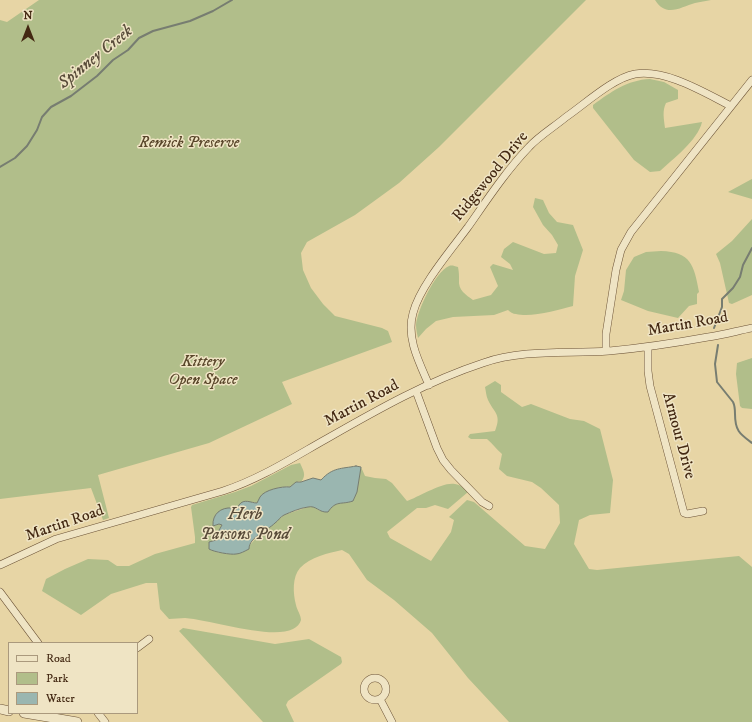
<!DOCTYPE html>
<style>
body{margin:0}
#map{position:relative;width:752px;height:722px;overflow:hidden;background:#e7d5a5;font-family:"IM FELL DW Pica",serif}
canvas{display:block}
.legend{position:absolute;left:8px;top:642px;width:130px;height:72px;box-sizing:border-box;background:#efe4c4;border:1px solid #aa997d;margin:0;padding:5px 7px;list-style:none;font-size:12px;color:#432812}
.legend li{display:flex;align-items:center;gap:8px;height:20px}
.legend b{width:20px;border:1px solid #aa997d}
.north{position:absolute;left:8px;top:8px;width:40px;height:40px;-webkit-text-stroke:3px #efe4c4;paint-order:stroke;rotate:0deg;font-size:11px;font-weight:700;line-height:16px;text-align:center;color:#432812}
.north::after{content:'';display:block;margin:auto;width:14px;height:18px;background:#432812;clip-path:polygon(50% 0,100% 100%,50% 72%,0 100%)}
</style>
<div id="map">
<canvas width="752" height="722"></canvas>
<ul class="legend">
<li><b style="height:5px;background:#efe4c4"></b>Road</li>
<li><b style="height:11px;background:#b1be8a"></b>Park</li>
<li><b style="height:11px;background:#9ab6b0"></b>Water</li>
</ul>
<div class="north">N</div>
</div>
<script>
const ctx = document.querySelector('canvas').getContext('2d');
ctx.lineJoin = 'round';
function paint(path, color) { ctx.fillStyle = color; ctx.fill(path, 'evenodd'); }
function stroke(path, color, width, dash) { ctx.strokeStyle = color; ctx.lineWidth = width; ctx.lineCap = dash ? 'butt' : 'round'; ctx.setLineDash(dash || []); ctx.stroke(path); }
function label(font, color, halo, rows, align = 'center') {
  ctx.font = font + ' "IM FELL DW Pica",serif'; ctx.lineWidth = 3; ctx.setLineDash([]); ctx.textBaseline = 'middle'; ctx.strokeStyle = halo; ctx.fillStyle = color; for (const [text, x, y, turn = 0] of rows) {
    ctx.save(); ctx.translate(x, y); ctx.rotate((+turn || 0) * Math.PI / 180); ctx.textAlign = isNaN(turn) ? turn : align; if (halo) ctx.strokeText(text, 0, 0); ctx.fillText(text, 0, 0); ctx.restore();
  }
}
paint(new Path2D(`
 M39,0H586L439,147L399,183L355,215L307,242L301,253L303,270L311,288L323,304L335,316L382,328L388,331L392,342L282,382L292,404L209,443L98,475L109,518L103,520L91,488L0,499V20L7,22Z
 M655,0H711C706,1 700,2 695,3C681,7 666,18 655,0Z
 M650,79L664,82L678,90V99L666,103C662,111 664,119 665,128L702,122C698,140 673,159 660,171L650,172L634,160L593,108V105C611,92 627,80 650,79Z
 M752,179V199L728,192L750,180Z
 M535,198L543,200L549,213L557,222L573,225L583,250L575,276L573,306C558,310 531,318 516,314C513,314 510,312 508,310L494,315L453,317L436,321L426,329L418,338C417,334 416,329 416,325C417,311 435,272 449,266C452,265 454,266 458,267C459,272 459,275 459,280C458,290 466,295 473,300L491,295L498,286L490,267L493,264L513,270L510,264L501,257L504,249L513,242L544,254L556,253L558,245L552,235L543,225L533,207Z
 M752,219V295L732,304L729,303L720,263L716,254L732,241Z
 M661,251C691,252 694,265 699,292L697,294V304L689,306L678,318L648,311L621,300L624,291L626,270L634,257L646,252Z
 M752,358V409L742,408L740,406L736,374L737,363Z
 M495,381L501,385V392L522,407L531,404L570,419L584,421L600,429L613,480L610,513L590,515L579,520L574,544L589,569L597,570L739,556L752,567V722H509L468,678L432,633L394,600L367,580L349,554L342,550C329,553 310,557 300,568C292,577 293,594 296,605C297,610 301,615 301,620C300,624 297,627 293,629C271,640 212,620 185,618C180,618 174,619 169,619L160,609L157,583H146L111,594L81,615L42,591L46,579L65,569L88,559L108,560L117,566H129L155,554L195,543V537L191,507L192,505L235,492L251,486L291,465L300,463C303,470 307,475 301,482L299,481L290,487C281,486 270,489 263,495C260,497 259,501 257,503L251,502L240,504C236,513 229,510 221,510C216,516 212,517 214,526L219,524L222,525L218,532L226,533V535L220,539L216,552L236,554L249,546L259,535L284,515L308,507H314L320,511L337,503L349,502L354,499L361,467L365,476L375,478L386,479L392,483L407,501C418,497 444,481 455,484C461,485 464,488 468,492L448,509L435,505L426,508H417L387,532L390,538L431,561L451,532L454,520L449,517L467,500L474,502L525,546L545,549L560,523L559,505L541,488L532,482L507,476L499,469L502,454C496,449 493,444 487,439H471L468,437L470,434L495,431C502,414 494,413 488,400C486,396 486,391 485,387Z
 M183,628L275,644L309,639L341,657L342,662L341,664L288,701L286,705L294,722H263L179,631Z`), '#b1be8a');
const water = new Path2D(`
 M356,466L361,467L357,492L353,501C341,505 336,500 328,512C319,513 316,505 308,507C300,508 291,512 284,515C280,517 278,521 275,523C267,531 249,537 249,549C245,551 240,554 236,554C231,555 214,552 209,549V542L220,539L226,535V533L218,532L222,525L219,524L213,526C212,514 221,507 232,508L233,510L235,511C237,509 238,507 239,505C244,498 251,503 257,503C258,501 259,499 260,497C264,490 282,486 290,487L296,482H301L313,478L321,480C333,467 341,469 356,466Z`);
paint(water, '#9ab6b0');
stroke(water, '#777d71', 1);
stroke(new Path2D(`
 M0,167L15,158L27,146L37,130L42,117L51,107L71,96L97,76L113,60L128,50L139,38L153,31L190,21L213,11L232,0
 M714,328L722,307V299L733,288L740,277L743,265L752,248
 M718,345L715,364L717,382L733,402C735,406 735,410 735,414C735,431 740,434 752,443`), '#777d71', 2);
const minor = new Path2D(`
 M648,347V371L650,386L684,513L687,514L703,511
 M606,351V334L616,270L621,250L631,232L752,80
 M429,385C419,362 406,338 413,313C420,286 451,250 468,227C487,200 506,171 529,147C539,136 554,127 566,117C585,104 613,78 635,74C666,69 703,92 731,106
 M416,391L437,448L443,460L451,470L482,502L489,506
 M0,565L56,539L223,491C260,479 294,457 328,438C377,410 428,381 483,363C523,349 567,354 609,351C642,348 675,343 708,337C722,335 737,331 752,328
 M0,592L38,643
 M137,648L149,639
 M364 689a11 11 0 1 1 22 0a11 11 0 1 1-22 0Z
 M380,699L392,722
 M98,713L105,722`);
const tertiary = new Path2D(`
 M0,709L9,711
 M24,713L77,722`);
stroke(minor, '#6c5337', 8);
stroke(tertiary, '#6c5337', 10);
stroke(minor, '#efe4c4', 7);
stroke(tertiary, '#efe4c4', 9);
label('italic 16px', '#59462a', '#efe4c4', [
 ["Remick Preserve",189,144],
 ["Kittery",203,363],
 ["Open Space",203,381]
]);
label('16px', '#432812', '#efe4c4', [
 ["Ridgewood Drive",491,177,-51],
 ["Martin Road",688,325,-10],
 ["Martin Road",362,404,-28],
 ["Armour Drive",678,436,75],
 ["Martin Road",65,524,-19]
]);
label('italic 17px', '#594c3a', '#efe4c4', [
 ["Spinney Creek",96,58,-39],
 ["Herb",245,515],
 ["Parsons Pond",245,535]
]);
</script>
